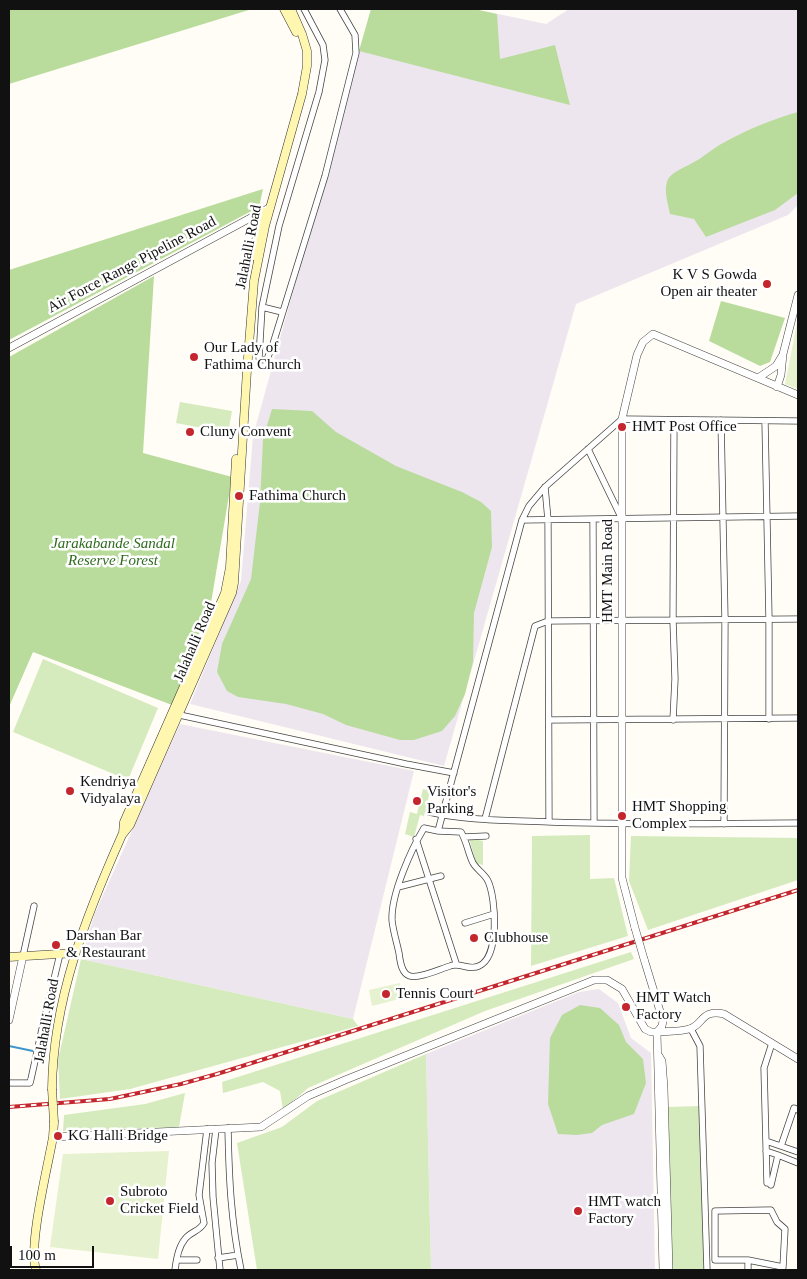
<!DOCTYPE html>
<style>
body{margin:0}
#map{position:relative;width:807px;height:1279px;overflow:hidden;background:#fffdf5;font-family:Georgia,serif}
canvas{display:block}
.frame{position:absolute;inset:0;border:10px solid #111;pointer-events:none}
.scale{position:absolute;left:10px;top:1246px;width:84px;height:22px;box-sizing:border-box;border:2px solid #111;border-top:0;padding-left:6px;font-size:15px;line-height:18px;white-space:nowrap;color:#111;-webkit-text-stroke:4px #fff;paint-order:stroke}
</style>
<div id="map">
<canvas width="807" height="1279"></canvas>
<div class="frame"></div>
<div class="scale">100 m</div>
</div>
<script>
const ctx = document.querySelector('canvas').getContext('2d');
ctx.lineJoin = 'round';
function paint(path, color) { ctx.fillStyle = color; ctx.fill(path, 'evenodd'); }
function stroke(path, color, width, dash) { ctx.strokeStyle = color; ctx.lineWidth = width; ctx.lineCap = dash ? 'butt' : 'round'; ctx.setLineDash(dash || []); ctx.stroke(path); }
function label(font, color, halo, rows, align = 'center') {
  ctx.font = font + ' Georgia,serif'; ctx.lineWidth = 5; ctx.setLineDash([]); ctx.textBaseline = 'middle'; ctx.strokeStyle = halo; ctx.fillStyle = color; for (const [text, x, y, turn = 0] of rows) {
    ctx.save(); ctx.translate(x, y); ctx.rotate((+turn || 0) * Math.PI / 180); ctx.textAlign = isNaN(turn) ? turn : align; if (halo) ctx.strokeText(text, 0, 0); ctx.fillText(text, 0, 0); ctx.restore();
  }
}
paint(new Path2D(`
 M371,9H474L546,24L569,9H798V205L788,215L576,304L444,766L190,704L241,581L253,436Z
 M180,724L414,771L353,1019L81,959L95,913Z
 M599,989L618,1003L631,1038L651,1053L655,1270H431L426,1054L579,992Z`), '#eee6ef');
paint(new Path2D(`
 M180,402L232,411L228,433L176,423Z
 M43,659L158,708L128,780L13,732Z
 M423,789L430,791L424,816L420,815L414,837L405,834L410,812L417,814Z
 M590,835V879L614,878L628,936L531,966L532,836Z
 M631,836L798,838V880L648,930L629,881Z
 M469,838L483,841V865L476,863Z
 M631,952L634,959L485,1011L402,1047L308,1088L283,1110L280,1091L263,1082L223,1093L222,1082Z
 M81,959L353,1019L358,1026L130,1089L60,1099L58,1060Z
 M426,1054L431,1270H257L237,1143L282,1127L317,1101Z
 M185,1093L179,1127L63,1131L64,1115L145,1104Z
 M700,1106L704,1270H672L668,1107Z`), '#d5ebbd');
paint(new Path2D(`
 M9,9H252L9,84Z
 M371,9H474L497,14L500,59L555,45L570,105L359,51Z
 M798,112V193L775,210L706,237L694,219L670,214C668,203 663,190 668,179C673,171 686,167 694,162C704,157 713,148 723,143C746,130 773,119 798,112Z
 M263,189L259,207L9,340V270Z
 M154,276L143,453L232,477L211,603L172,705L33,652L9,707V357Z
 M721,301L785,318L770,362L760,366L709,341Z
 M272,409L312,411L336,432L396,466L462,492L481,502L491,511L492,547L474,613L473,662L465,694L455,716L442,731L414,740H400L346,725L323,714L286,704L238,697L227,691L217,672L222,644L251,579L260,502L263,439Z
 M580,1005L600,1008L619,1025L626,1042L643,1059L646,1083L634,1114L602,1125L592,1133L577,1135L558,1134L548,1104L550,1038L562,1015Z`), '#b9dc9c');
paint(new Path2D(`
 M798,318V389L785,384Z
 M400,983L403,998L372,1006L369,990Z
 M169,1151L158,1259L50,1247L63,1154Z`), '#e6f2cf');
stroke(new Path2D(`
 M9,1046L33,1051`), '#3f96cf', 2);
const minor = new Path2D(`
 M304,9L323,45L325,60L319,92L279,226L262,307L259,358L261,360L267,359L272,347L325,176L356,53L355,35L340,9
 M262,307L282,312
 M721,420L725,620L724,824
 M765,421L769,619V719
 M588,449L621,517
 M545,487L548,520L549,822
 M593,519L594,823
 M522,520L798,516
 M175,714L406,764L454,773
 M549,720L798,718
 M673,720L675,679L673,620L674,420
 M429,812C468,821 510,820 550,822C633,825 716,824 798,823
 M485,819L535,626L548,621L798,619
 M438,831L461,832C467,842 468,853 473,863C477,870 485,874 488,881C496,898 500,957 479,966C469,971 460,962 450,966C440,969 419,979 410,976C401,974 400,960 399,953C397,943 393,931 392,920C391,894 411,850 424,828L438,831L522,520L529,506L545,487L622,419L798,421
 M464,837L486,836
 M416,839L456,963
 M398,887L441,876
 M465,923L494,914
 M23,956L34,906
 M691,1029L700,1046L707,1270
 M9,1083H30L31,1079L42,1029L60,954
 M228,1128C229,1179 231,1221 241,1270
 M216,1129L212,1163L213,1197L220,1270
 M766,1141L798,1152
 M781,1146L794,1108L798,1110
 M766,1151L778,1155L771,1185
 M778,1155L798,1163
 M767,1183L764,1068L772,1043
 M771,1210L777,1222L785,1229L783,1267L748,1260H715V1211Z
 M218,1258L238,1255
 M177,1260H197
 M748,1260V1270
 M175,1270C176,1261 179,1246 185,1239C190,1232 200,1231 204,1223L199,1195L207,1129`);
const tertiary = new Path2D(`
 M9,348L267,209
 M758,378L776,366L782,356
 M777,387L781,375L783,354L798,295
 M635,928L622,878V419L637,355L643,342L653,334L798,395
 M9,1020L23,956
 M659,1056L662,1061L664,1088L669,1270
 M53,1137L261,1127L308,1096L345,1080L594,980H607L622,989L645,1029L651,1032H657L662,1026L663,1021L644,959
 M663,1270L657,1032C667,1031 679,1032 689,1029C704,1025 700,1009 724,1014L798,1059`);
const secondary = new Path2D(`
 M284,9L296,32
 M253,256L259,225L264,212
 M123,833L124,822L225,593L230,567L236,459
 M9,957L75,953
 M52,1089C53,999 86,916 122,835L130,825L232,593L234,583L247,370L254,281L265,226L302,94L307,66V51L302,34L291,9
 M36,1270C28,1245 48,1166 53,1137L54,1122`);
stroke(minor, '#444', 7);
stroke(tertiary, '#444', 8);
stroke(secondary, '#333', 9);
stroke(minor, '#fff', 5.5);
stroke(tertiary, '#fff', 7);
stroke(secondary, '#fff6b0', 8);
const rail = new Path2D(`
 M9,1107L110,1099L181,1084L217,1074L798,890`);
stroke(rail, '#c4262e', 4);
stroke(rail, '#fff', 2, [5.5]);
const tertiaryBridge = new Path2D(`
 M635,928L644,959`);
const secondaryBridge = new Path2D(`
 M52,1089L54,1122`);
stroke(tertiaryBridge, '#444', 8, []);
stroke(secondaryBridge, '#333', 9, []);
stroke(tertiaryBridge, '#fff', 7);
stroke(secondaryBridge, '#fff6b0', 8);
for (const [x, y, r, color] of [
 [767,284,5,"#c4262e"],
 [194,357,5,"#c4262e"],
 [622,427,5,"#c4262e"],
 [190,432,5,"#c4262e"],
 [239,496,5,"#c4262e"],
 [70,791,5,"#c4262e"],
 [417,801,5,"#c4262e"],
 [622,816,5,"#c4262e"],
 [474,938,5,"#c4262e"],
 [56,945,5,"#c4262e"],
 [386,994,5,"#c4262e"],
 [626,1007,5,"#c4262e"],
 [58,1136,5,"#c4262e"],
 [110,1201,5,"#c4262e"],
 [578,1211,5,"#c4262e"]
]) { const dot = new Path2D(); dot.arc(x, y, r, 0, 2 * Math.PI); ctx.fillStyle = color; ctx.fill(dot); stroke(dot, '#fff', 2); }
label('15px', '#111', '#fff', [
 ["Jalahalli Road",249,247,-79],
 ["Air Force Range Pipeline Road",132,265,-28],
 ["HMT Main Road",608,571,-90],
 ["Jalahalli Road",195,642,-67],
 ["Jalahalli Road",47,1021,-80]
]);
label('15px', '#111', '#fff', [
 ["K V S Gowda",757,275,"right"],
 ["Open air theater",757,292,"right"],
 ["Our Lady of",204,348],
 ["Fathima Church",204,365],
 ["HMT Post Office",632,427],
 ["Cluny Convent",200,432],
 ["Fathima Church",249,496],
 ["Kendriya",80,782],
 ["Vidyalaya",80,799],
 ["Visitor's",427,792],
 ["Parking",427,809],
 ["HMT Shopping",632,807],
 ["Complex",632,824],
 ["Darshan Bar",66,936],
 ["& Restaurant",66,953],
 ["Clubhouse",484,938],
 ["Tennis Court",396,994],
 ["HMT Watch",636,998],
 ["Factory",636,1015],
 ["KG Halli Bridge",68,1136],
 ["Subroto",120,1192],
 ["Cricket Field",120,1209],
 ["HMT watch",588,1202],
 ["Factory",588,1219]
], 'left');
label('italic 15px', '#2f6b1f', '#fff', [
 ["Jarakabande Sandal",113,544],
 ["Reserve Forest",113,561]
]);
</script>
